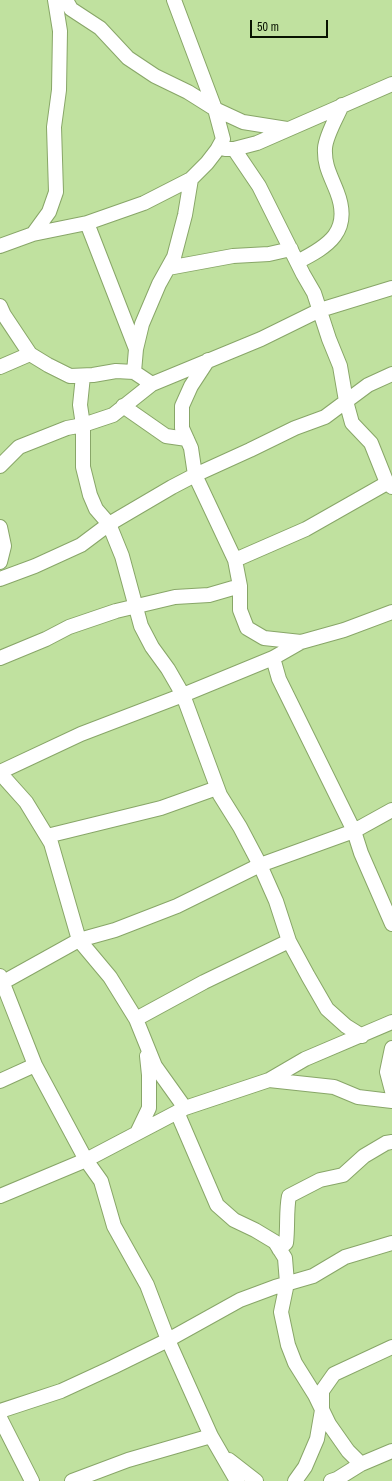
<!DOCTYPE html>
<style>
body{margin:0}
#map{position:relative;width:392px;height:1481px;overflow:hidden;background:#c0e19f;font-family:"Archivo Narrow",sans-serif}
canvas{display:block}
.scale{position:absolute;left:250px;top:20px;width:78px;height:18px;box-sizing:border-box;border:2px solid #081200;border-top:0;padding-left:5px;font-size:12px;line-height:14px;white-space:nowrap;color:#081200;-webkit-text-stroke:3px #c0e19f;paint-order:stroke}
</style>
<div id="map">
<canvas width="392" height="1481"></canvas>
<div class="scale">50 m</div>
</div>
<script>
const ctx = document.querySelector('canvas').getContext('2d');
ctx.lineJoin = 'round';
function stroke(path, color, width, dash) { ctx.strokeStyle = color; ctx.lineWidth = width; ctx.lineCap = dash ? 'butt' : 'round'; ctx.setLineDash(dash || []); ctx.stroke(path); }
const minor = new Path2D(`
 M66,0L71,9L100,28L128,58L155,76L188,92L215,109L243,122L287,129
 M225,149H234L257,143L392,84
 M234,149L259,186L303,274L314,293L329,339L340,366L346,401L352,423L371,443L387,483L392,487
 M87,223L136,349
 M33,234L49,212L56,192L54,127L59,90L60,31L55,0
 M0,246L33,234L87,223L144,203L191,179L207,163L217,150L223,139L215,109L174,0
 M297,262C329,246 352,231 337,192C331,176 324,166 325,148C326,135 337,117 342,105
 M168,268L233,256L269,254L291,249
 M0,306L4,315L30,354L48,365L70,376L93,375L116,371L134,372L152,384
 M208,360L191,386L182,406V428L191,448L195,475L235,560L240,586V610L247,628L264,638L301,642
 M0,367L30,354
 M134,372L136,349L142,324L159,284L174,257L185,215L191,179
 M83,376L80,405L83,425V467L90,495L96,509L109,524L122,556L141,626L152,647L168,669L183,695L220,795L240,827L260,865L276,901L289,941L308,976L327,1009L346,1026L362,1036
 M123,406L166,436L187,439
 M0,466L19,447L67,428L83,425L113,415L152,384L261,339L320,310L392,288
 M0,527L4,546L0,562
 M235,560L306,529L387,483
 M0,579L35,566L81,545L109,524L172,487L195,475L250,450L295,428L325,417L368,385L392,374
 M0,658L46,639L69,627L116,611L175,597L209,595L240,586
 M273,658L279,679L354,831L361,853L392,924
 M0,772L81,734L183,695L273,658L301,642L344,630L392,612
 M0,773L26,802L51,843L79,940L110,977L136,1019L155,1066L185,1108
 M47,836L161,808L217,788
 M0,976L35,1065L86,1160L101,1181L114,1226L147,1285L168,1340L211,1436L237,1481
 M0,984L79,940L115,930L177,906L260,865L354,831L392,810
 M136,1019L204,982L289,941
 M392,1048L387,1072L392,1091
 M269,1080L334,1087L358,1097L392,1101
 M0,1081L35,1065
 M177,1112L217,1205L234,1220L255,1230L275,1242L285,1258L287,1283L281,1312L288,1345L295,1363L315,1395L329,1424L348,1451L361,1464
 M137,1133L149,1108V1075L147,1056
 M0,1196L86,1160L185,1108L269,1080L305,1059L392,1022
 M279,1249L286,1243C288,1227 286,1211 289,1196L320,1180L343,1175L364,1156L386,1143L392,1142
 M0,1411L61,1391L113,1367L168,1340L240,1300L275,1287L313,1276L345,1257L392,1243
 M0,1418L32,1481
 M229,1460L256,1481
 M72,1481L128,1460L211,1436
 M295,1481L305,1467L317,1439L322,1410V1391L334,1374L392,1347
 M331,1481L337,1479L361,1464L392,1451`);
stroke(minor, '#88a668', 16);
stroke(minor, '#fff', 14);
</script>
